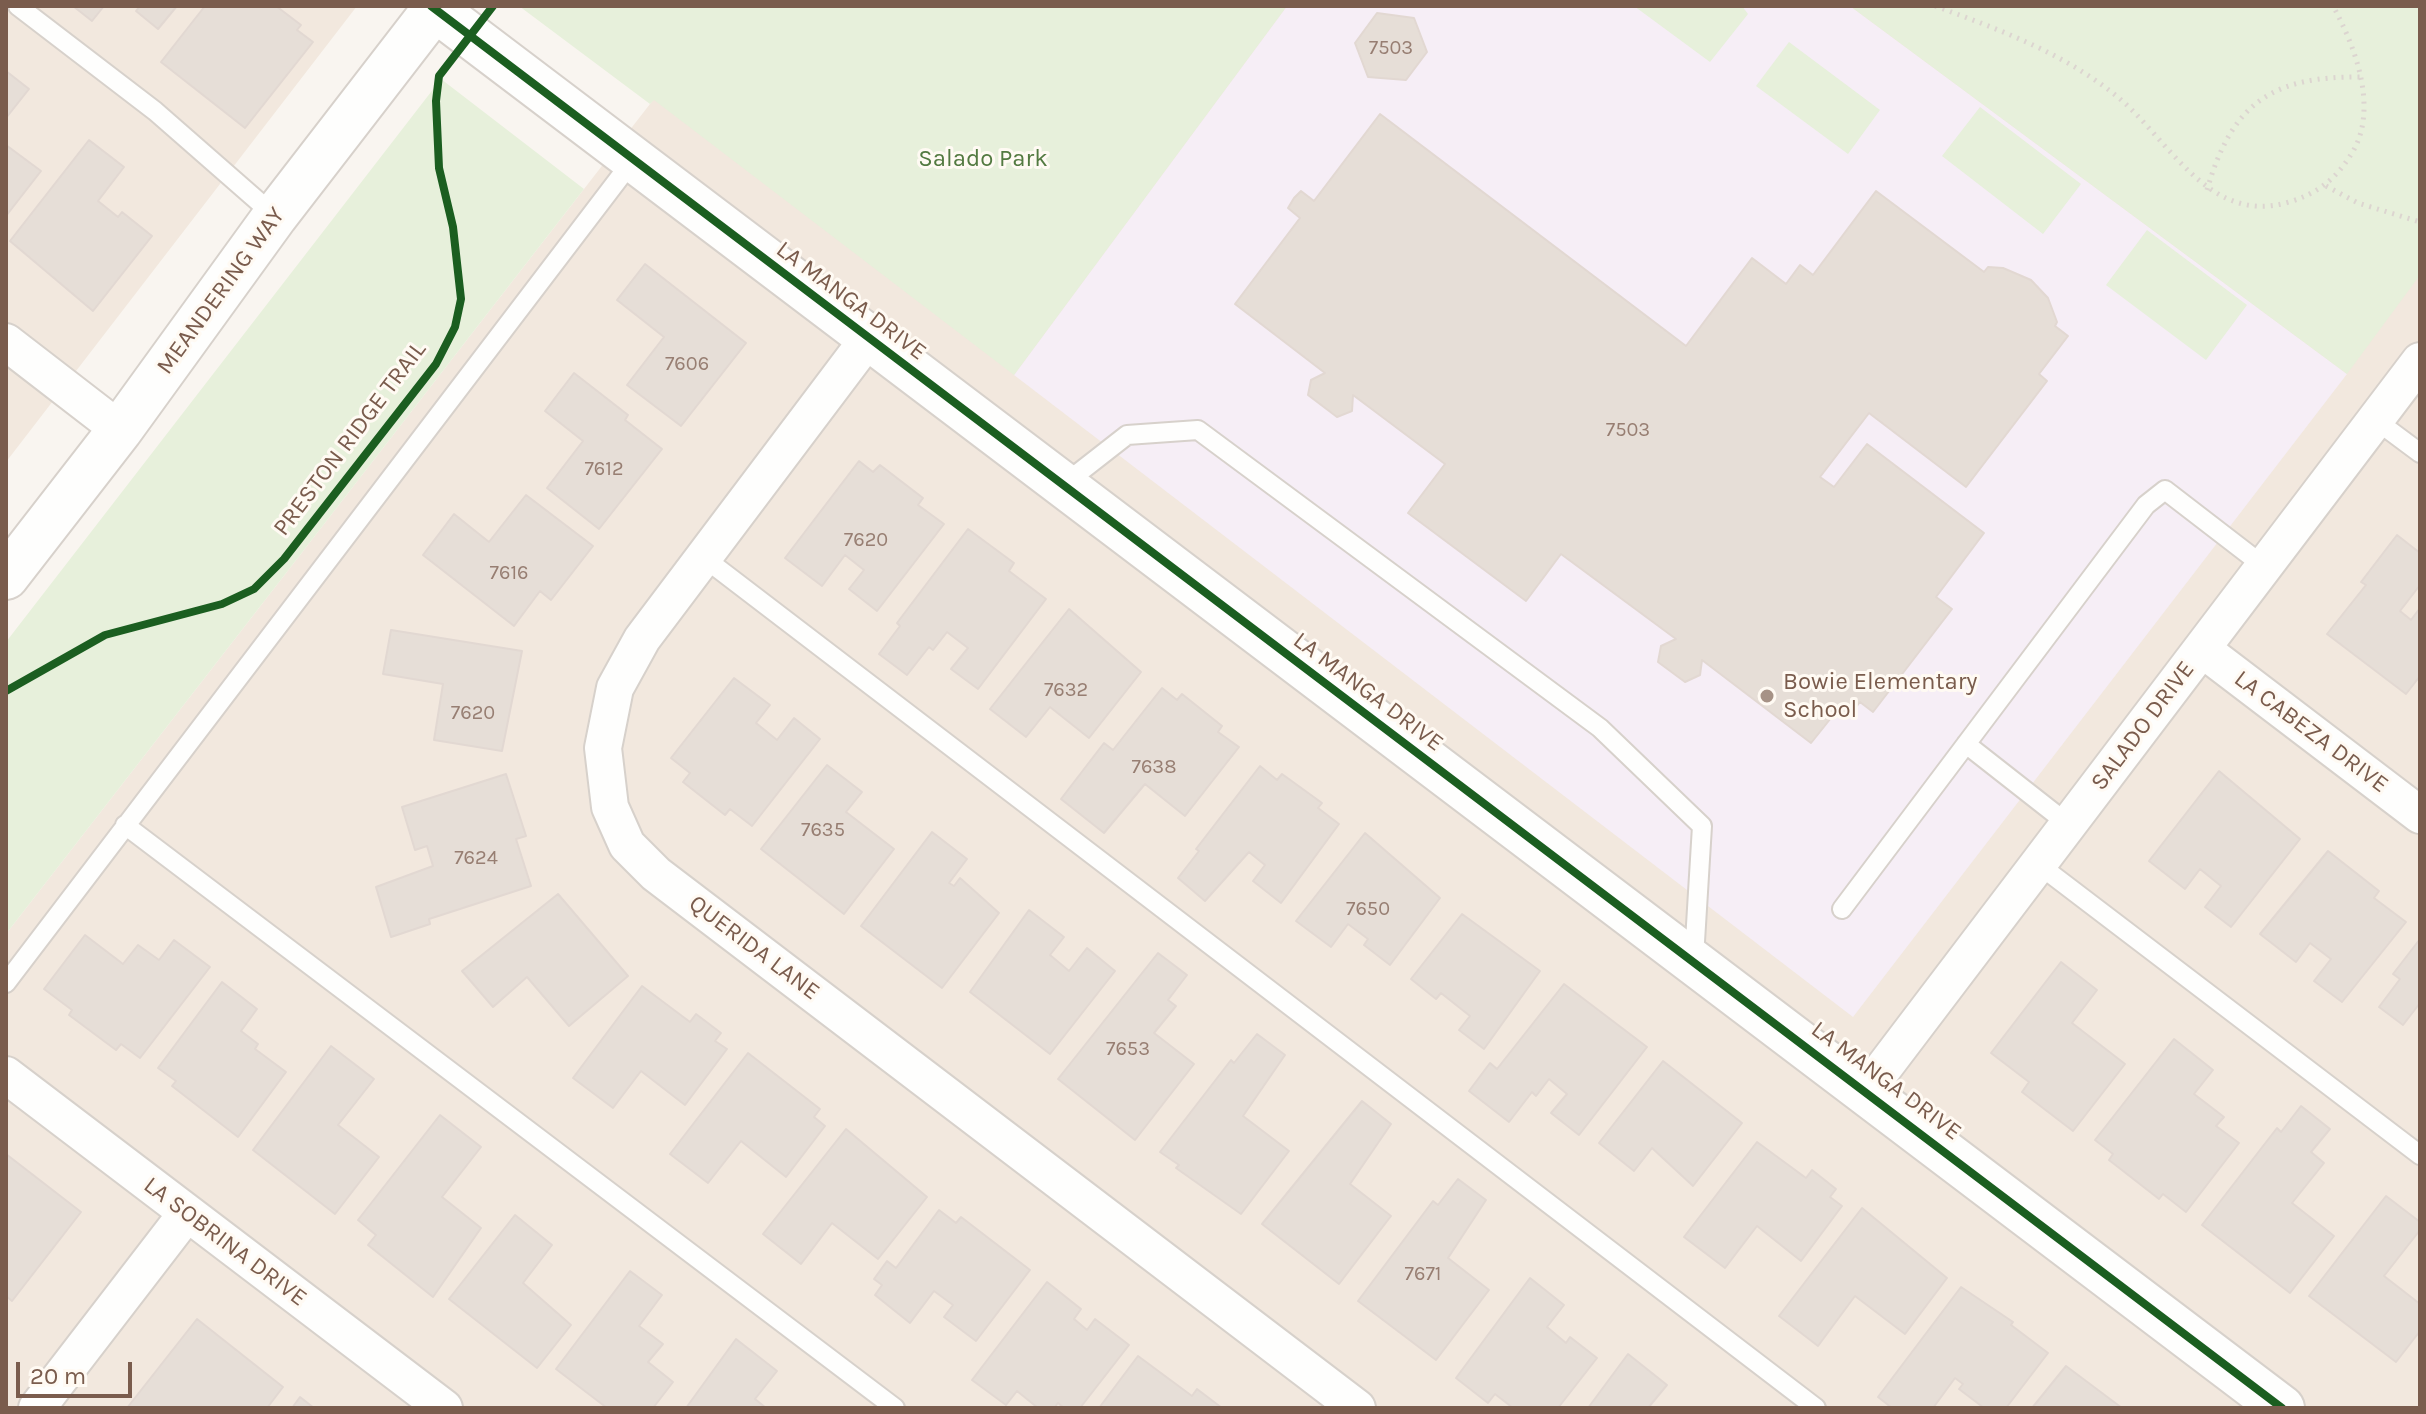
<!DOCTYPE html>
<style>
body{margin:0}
#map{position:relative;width:2426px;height:1414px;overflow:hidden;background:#f9f5f0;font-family:Karla,sans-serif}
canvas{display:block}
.frame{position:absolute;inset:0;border:8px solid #7a5c4d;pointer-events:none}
.scale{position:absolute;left:16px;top:1362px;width:116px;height:36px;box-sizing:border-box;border:4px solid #7a5c4d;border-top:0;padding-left:10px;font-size:24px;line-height:28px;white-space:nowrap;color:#7a5c4d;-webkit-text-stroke:6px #fffaf3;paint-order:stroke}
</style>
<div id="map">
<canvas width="2426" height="1414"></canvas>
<div class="frame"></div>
<div class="scale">20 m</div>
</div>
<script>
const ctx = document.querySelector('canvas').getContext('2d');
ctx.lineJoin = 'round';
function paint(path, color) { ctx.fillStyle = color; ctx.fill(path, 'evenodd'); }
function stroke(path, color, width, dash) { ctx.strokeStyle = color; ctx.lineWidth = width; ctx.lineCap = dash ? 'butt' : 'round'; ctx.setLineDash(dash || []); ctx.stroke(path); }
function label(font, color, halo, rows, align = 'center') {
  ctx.font = font + ' Karla,sans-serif'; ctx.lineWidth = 6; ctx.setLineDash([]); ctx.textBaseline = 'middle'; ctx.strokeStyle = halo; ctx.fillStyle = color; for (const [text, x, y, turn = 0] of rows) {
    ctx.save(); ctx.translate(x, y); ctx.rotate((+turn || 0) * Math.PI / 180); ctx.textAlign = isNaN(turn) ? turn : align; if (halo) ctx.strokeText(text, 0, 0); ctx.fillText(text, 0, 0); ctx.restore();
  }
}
paint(new Path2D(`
 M6,6H357L6,462Z
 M726,6H2420V1408H6V934Z`), '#f2e8de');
paint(new Path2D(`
 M1287,6H1850L2347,374L1853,1017L1014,375Z`), '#f6eef6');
paint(new Path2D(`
 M519,6H1287L1014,375L654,100L650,104Z
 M1634,6H1742L1748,14L1710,62Z
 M1850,6H2420V275L2347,374Z
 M1789,42L1880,110L1848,154L1756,86Z
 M441,79L584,189L6,934V642Z
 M1980,107L2081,184L2043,234L1942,156Z
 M2147,230L2247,305L2206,360L2106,285Z`), '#e7f0db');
const building = new Path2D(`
 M73,6H104L92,21Z
 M140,6H177L158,29L136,11Z
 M205,6H276L301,25L297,30L313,42L245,128L161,62Z
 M1377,13L1414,18L1427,52L1406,80L1368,77L1355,43Z
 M6,71L29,89L6,118Z
 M1380,114L1686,346L1752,258L1786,284L1800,265L1813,275L1876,191L1984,272L1988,267L2003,268L2031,280L2048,298L2057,322L2055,326L2068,336L2039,374L2047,381L1966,487L1869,413L1820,477L1834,487L1867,444L1984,533L1936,597L1952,609L1873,712L1860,702L1849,716L1839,708L1811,743L1702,660L1700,675L1685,682L1658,662L1661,646L1676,639L1561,554L1526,601L1408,513L1445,464L1353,395L1352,411L1337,417L1308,395L1311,380L1325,373L1235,304L1300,218L1288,208L1294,198L1301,191L1314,201Z
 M89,140L124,167L98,201L118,217L122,212L152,236L93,311L10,241Z
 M6,145L41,171L6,216Z
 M645,264L746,343L681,426L627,385L664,337L617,300Z
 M574,373L628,415L625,420L662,449L599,529L547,488L583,441L545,411Z
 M859,461L873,472L880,465L923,498L918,505L944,524L877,611L849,589L864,570L845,555L822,586L785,558Z
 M526,495L593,546L551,600L540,591L514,626L423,555L454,514L489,542Z
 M968,529L1014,563L1009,571L1046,599L978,689L951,669L968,648L947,632L933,650L929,647L907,675L879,654L900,626L897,623Z
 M2397,535L2420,553V585L2400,611L2411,620L2420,608V676L2406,694L2327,634L2366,585L2361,582Z
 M1069,609L1141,672L1089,738L1050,707L1026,737L990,709Z
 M391,630L522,651L502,751L434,740L443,684L383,674Z
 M734,678L770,705L756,723L777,740L794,718L820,739L752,826L730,809L725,815L683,782L690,773L671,758Z
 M1162,688L1177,700L1182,694L1222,726L1218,732L1239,747L1185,816L1145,784L1104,833L1061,799L1104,743L1113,750Z
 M827,765L862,792L846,812L894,849L844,914L761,849Z
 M1260,766L1277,780L1282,774L1322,803L1318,808L1339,824L1281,903L1253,881L1265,865L1249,852L1205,901L1178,878L1199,851L1196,849Z
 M2219,771L2300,839L2231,927L2205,907L2221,886L2200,869L2185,889L2149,861Z
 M506,774L526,836L516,839L531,886L429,919L430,924L391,937L376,887L433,866L427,846L415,850L402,807Z
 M932,832L967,859L949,883L954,886L960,878L999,913L942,988L861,926Z
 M1365,833L1440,898L1390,965L1364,945L1368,939L1348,924L1331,947L1296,921Z
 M2328,851L2379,891L2374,898L2406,922L2342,1002L2314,981L2331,959L2310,943L2296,962L2260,934Z
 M558,894L628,976L569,1026L527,977L493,1007L462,971Z
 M1029,910L1064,937L1050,955L1069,971L1087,948L1115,971L1050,1054L970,992Z
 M1462,914L1540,971L1484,1049L1459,1030L1470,1016L1441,993L1436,999L1411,979Z
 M85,935L123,964L138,945L159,960L174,940L210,967L140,1058L121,1044L116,1050L69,1015L72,1010L44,989Z
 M2420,939V1003L2403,1025L2379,1007L2400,979L2393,974Z
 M1158,953L1187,975L1168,1000L1176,1006L1154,1033L1194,1064L1135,1140L1058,1079Z
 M2061,962L2097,990L2072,1023L2125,1064L2073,1131L2022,1092L2029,1082L1991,1053Z
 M222,982L257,1009L241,1031L258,1044L255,1049L286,1072L238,1137L172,1086L176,1081L158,1068Z
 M1564,984L1647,1047L1579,1135L1551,1113L1567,1094L1549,1079L1536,1096L1532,1092L1509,1122L1469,1091L1490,1063L1497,1069Z
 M642,986L690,1022L696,1014L721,1033L715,1041L727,1049L685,1105L641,1071L613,1108L573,1078Z
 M1257,1034L1285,1055L1243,1116L1289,1151L1241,1214L1176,1168L1179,1165L1160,1152L1231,1060L1234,1063Z
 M2174,1039L2213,1070L2194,1094L2224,1117L2216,1126L2239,1143L2186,1212L2163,1194L2159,1199L2109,1160L2113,1154L2095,1140Z
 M331,1046L374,1079L338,1125L379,1157L335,1214L253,1150Z
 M748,1053L820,1109L814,1117L825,1126L786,1177L741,1141L708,1183L670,1154Z
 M1663,1061L1742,1123L1693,1186L1652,1148L1634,1171L1599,1143Z
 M1362,1101L1391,1124L1350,1184L1391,1216L1339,1284L1262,1224Z
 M2301,1106L2330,1129L2311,1152L2324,1163L2292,1203L2334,1236L2290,1293L2202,1225L2277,1128L2281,1132Z
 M440,1115L481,1147L442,1197L481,1228L433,1297L368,1245L376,1235L358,1220Z
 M846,1129L927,1197L878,1259L832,1223L801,1264L763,1234Z
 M1757,1142L1806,1178L1812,1170L1836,1189L1830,1197L1842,1206L1801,1261L1757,1226L1725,1268L1684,1237Z
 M6,1154L81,1212L12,1301L6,1296Z
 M1458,1179L1486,1200L1448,1258L1489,1290L1436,1360L1358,1301L1433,1201L1438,1205Z
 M2386,1196L2420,1222V1230L2384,1276L2420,1304V1331L2396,1362L2309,1296Z
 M1862,1208L1947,1278L1905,1334L1855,1296L1818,1346L1779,1316Z
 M939,1210L956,1223L961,1217L1030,1270L976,1341L944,1317L953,1305L934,1291L910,1323L875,1295L882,1285L874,1279L887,1261L896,1268Z
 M515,1215L552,1245L523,1283L571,1325L537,1368L449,1299Z
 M630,1271L662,1295L639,1326L663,1344L648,1362L673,1382L653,1408H607L556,1369Z
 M1530,1278L1564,1305L1547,1327L1566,1343L1570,1337L1597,1358L1558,1408H1513L1495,1394L1488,1403L1456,1378Z
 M1047,1282L1081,1309L1074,1319L1087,1330L1095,1319L1129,1345L1080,1408H1064L1058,1403L1054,1408H1038L1017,1391L1006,1405L972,1380Z
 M1961,1287L2013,1322L2011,1325L2048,1353L2006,1408H1984L1959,1389L1963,1384L1955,1378L1933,1408H1892L1878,1397Z
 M197,1319L283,1387L267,1408H127Z
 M736,1339L777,1371L755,1399L766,1408H686Z
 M1628,1354L1667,1385L1648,1408H1588Z
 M1138,1356L1192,1396L1197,1389L1222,1408H1099Z
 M2066,1366L2122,1408H2032Z
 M300,1397L314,1408H292Z`);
paint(building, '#e6ded7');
stroke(building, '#e2d8d2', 2);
const service = new Path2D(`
 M18,6L155,111L275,216
 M2377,421L2420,453
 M1063,485L1127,435L1198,430L1600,728L1702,826L1694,958
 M703,557L1816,1408
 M1966,744L2068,824
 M125,825L895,1408
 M2038,864L2420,1155
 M1842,909L2146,505L2165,490L2265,567
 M6,983L633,160`);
const minor = new Path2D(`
 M868,339L642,639L615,688L603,748L610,807L627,845L656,874L1357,1408
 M6,342L120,430
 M2202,649L2420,815
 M6,1075L444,1408
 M1866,1091L2420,361
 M37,1408L187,1213`);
const tertiary = new Path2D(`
 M431,6L2282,1408
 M6,577L120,430L275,216L437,6`);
stroke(service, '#d7d1cb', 22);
stroke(minor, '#d7d1cb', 40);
stroke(tertiary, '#d7d1cb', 48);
stroke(new Path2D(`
 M1935,6C1998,29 2061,52 2114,94C2168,136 2207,227 2289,202C2316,194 2335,180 2350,156C2380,112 2356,48 2333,6
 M2326,186L2358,203L2420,222
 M2207,190C2232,103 2272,76 2361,77`), '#dcd5d0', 5, [2, 6]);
stroke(service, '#fefefd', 18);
stroke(minor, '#fefefd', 36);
stroke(tertiary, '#fefefd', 44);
stroke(new Path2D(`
 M431,6L2282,1408
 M6,691L105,635L222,604L254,589L284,559L436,364L455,327L461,299L453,227L439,168L436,101L439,76L493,6`), '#1b5e20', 8);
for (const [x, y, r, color] of [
 [1767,696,8,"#a69286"]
]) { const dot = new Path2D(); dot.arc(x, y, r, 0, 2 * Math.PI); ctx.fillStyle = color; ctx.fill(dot); stroke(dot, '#fffaf3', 3); }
label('20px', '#977e72', null, [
 ["7503",1391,48],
 ["7606",687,364],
 ["7503",1628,430],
 ["7612",604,469],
 ["7620",866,540],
 ["7616",509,573],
 ["7632",1066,690],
 ["7620",473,713],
 ["7638",1154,767],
 ["7635",823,830],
 ["7624",476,858],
 ["7650",1368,909],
 ["7653",1128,1049],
 ["7671",1423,1274]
]);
label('24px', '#537a41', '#fffaf3', [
 ["Salado Park",983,159]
]);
label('24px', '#7a5c4d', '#fffaf3', [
 ["MEANDERING WAY",221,291,-54],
 ["LA MANGA DRIVE",851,301,37],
 ["PRESTON RIDGE TRAIL",350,439,-53],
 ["LA MANGA DRIVE",1368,692,37],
 ["SALADO DRIVE",2143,726,-53],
 ["LA CABEZA DRIVE",2311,732,37],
 ["QUERIDA LANE",754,948,37],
 ["LA MANGA DRIVE",1886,1081,37],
 ["LA SOBRINA DRIVE",225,1242,37]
]);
label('24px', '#7a5c4d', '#fffaf3', [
 ["Bowie Elementary",1783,682],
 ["School",1783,710]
], 'left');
</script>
